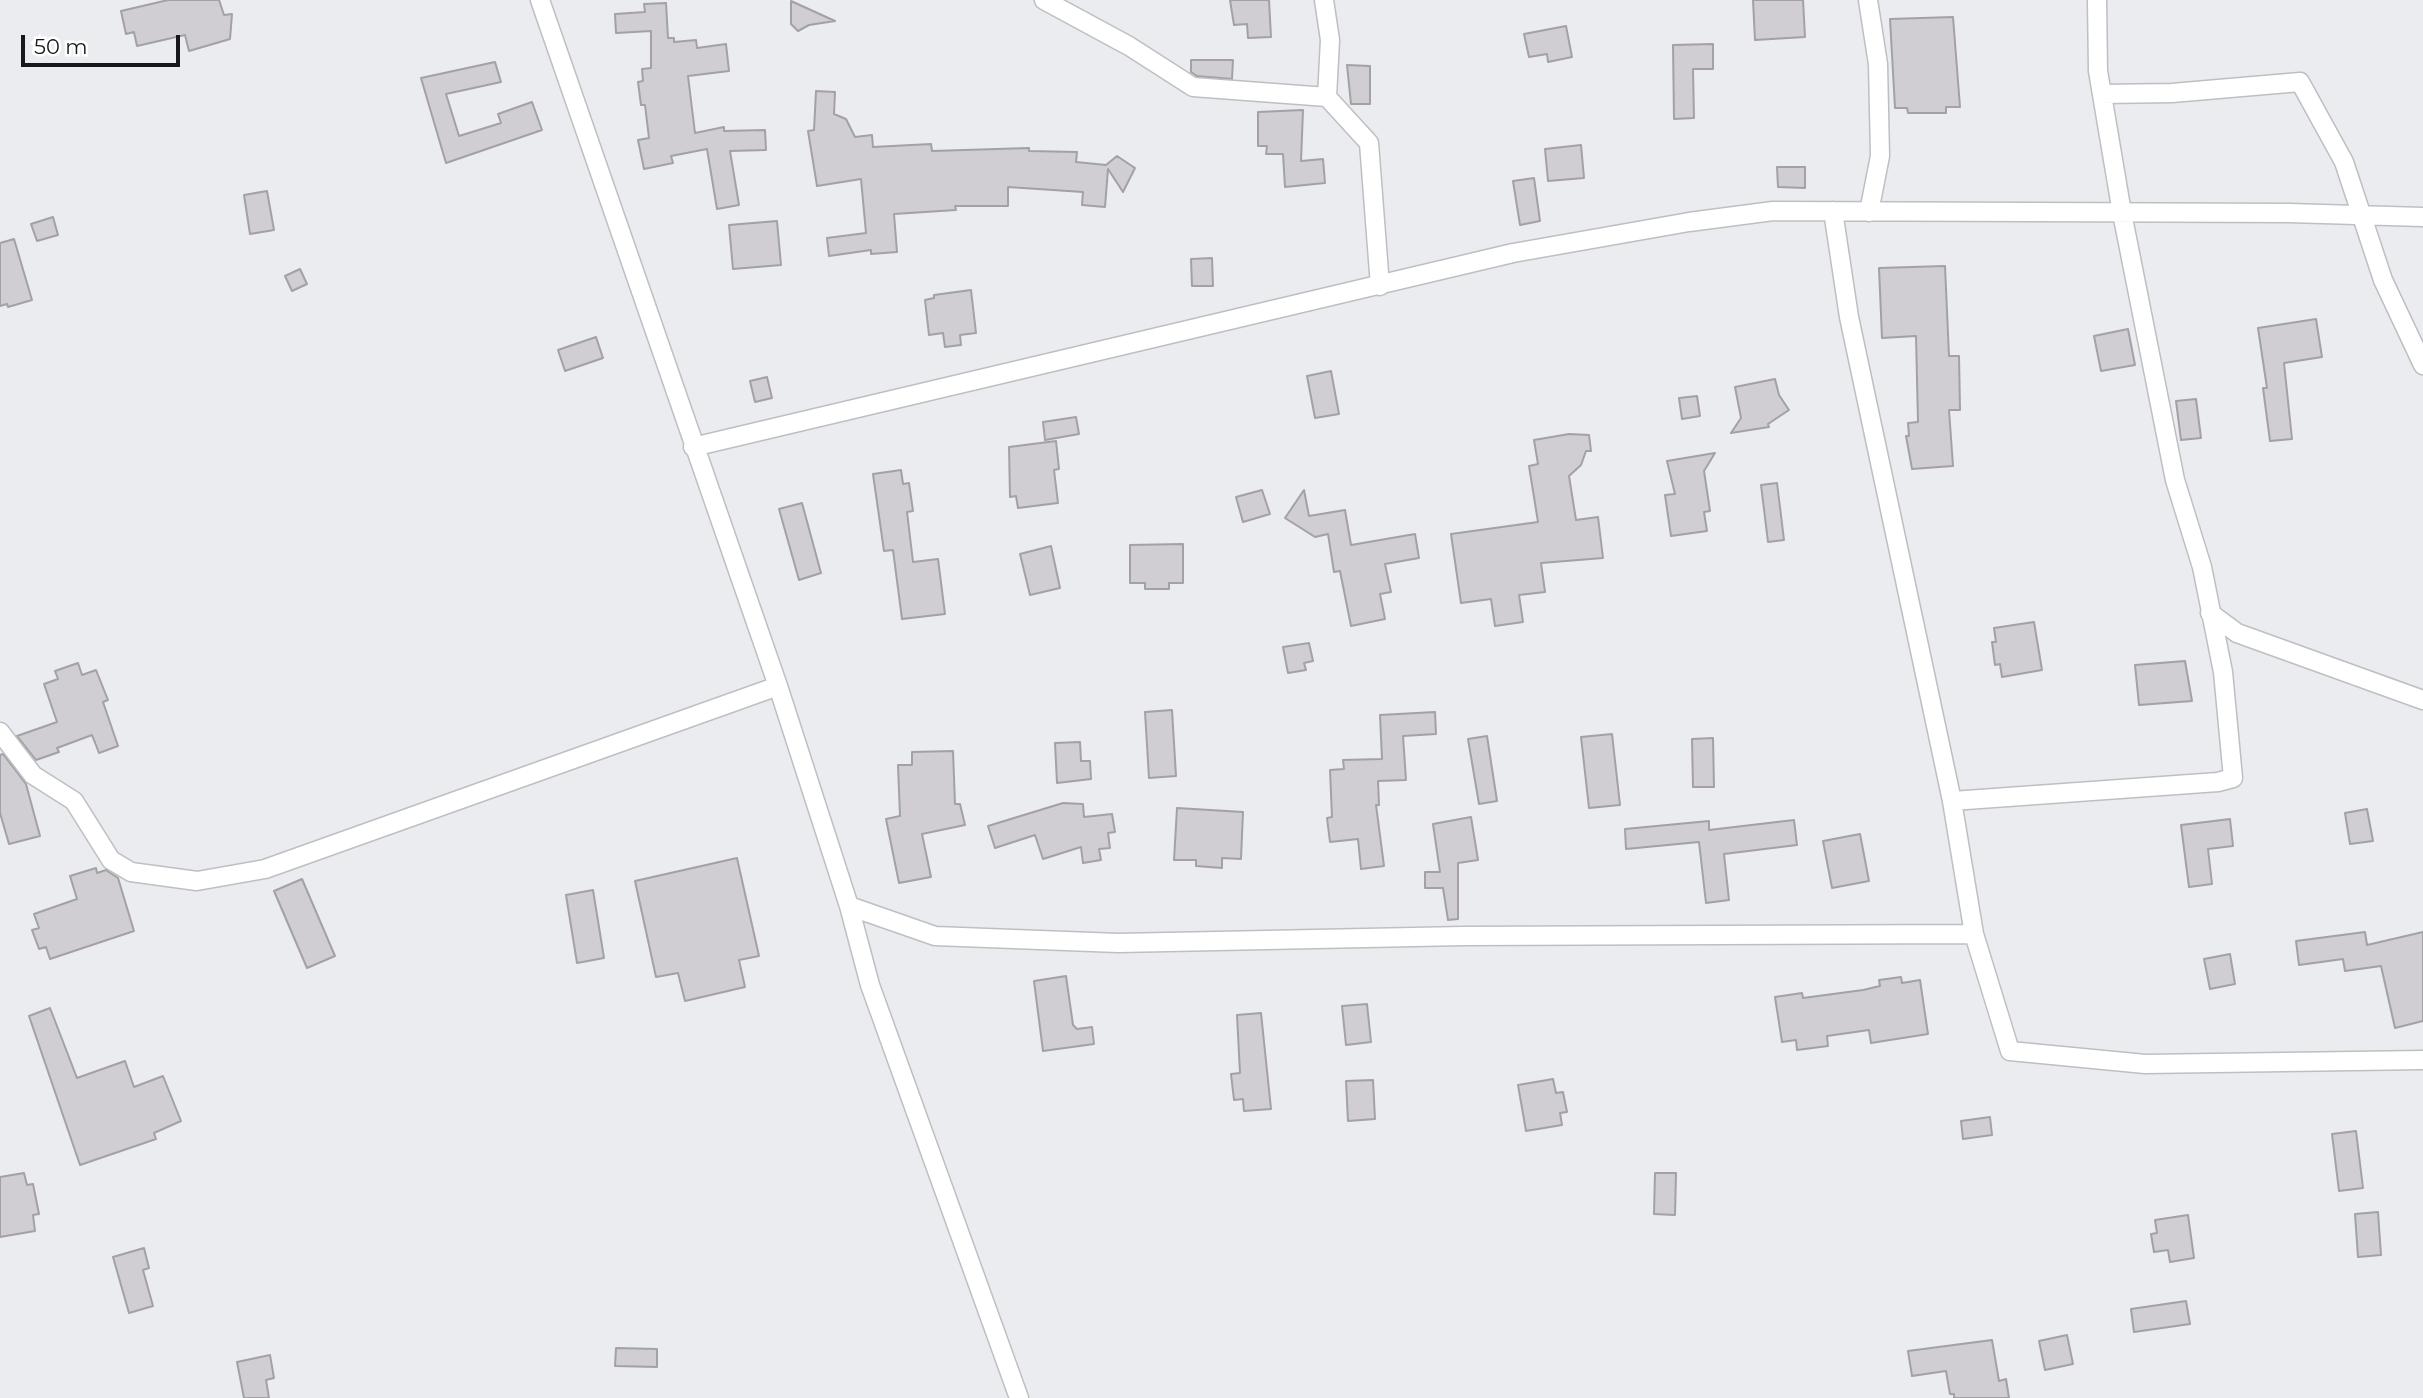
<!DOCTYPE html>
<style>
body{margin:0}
#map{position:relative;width:2423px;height:1398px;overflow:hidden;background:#eaecef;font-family:Montserrat,sans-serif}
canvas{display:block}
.scale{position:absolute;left:21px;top:35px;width:159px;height:32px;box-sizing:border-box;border:4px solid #171819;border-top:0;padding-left:9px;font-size:21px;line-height:24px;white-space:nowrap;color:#171819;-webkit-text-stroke:5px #fff;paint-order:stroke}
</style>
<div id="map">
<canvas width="2423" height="1398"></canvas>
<div class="scale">50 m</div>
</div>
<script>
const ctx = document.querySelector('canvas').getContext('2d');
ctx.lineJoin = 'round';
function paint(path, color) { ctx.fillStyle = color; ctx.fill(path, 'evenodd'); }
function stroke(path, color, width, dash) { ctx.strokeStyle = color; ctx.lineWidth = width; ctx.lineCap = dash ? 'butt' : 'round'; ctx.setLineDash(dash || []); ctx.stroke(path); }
const building = new Path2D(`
 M168,0H219L224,15L232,14L230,39L189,51L185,35L137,46L134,32L126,34L121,11Z
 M1230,0H1269L1271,37L1248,38L1247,24L1234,25Z
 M1753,0H1803L1805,37L1755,40Z
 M791,1L835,21L809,25L798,31L791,24Z
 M666,3L668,38H674V42L696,40L697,48L726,44L729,71L688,76L695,133L724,127V131L765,130L766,150L730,151L739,205L717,209L707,149L671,156L673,163L644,169L638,140L649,138L645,105H641L638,82L643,81L642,69L651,68V31L616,33L615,14L645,12L644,4Z
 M1953,17L1960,107H1946V113H1908L1907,108H1895L1890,19Z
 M1566,26L1572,57L1548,62L1547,54L1529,57L1524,34Z
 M1713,44V69H1693L1694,118L1674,119L1673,45Z
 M1191,60H1233L1232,79L1197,76L1191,72Z
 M495,62L501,82L446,94L459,136L501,123L498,114L532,102L542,130L446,163L421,78Z
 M1347,65L1370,66V104H1351Z
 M816,91L835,92L834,114L846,119L855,137L872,135L873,147L931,144L932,151L1029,148V151L1077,152L1076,162L1106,165L1117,156L1135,168L1123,192L1108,169L1105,207L1082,205L1083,192L1008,187V206H955L956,210L894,214L897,252L871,254V250L829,256L827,238L866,233L861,179L817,186L808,131L814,130Z
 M1303,110L1301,161L1323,159L1325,183L1285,187L1283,154H1266L1267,146H1258V112Z
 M1581,145L1584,178L1548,181L1545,149Z
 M1777,167H1805V188L1778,187Z
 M1534,178L1540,221L1520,225L1513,181Z
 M267,191L274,230L250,234L244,195Z
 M53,217L58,235L37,241L31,224Z
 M777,221L781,265L733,269L729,225Z
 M14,239L32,300L8,307L7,304L0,306V243Z
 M1212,258L1213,286H1192L1191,259Z
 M1945,266L1949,356H1959L1960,410H1949L1953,466L1912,469L1906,436H1909L1908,423L1918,422L1916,336L1882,338L1879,268Z
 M300,269L307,284L292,291L285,276Z
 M971,290L976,333L960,335L961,345L945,347L943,333L929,335L925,300L934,298V295Z
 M2316,319L2322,357L2284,363L2292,439L2270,441L2263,388H2267L2258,328Z
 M2128,329L2135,365L2101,371L2094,336Z
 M596,337L603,358L565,371L558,350Z
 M1331,371L1339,414L1315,418L1307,376Z
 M767,377L772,398L755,402L750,381Z
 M1775,379L1779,395L1789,410L1768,424L1769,427L1731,433L1741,418L1735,387Z
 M1697,396L1700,416L1682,419L1679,398Z
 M2196,399L2201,438L2181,440L2176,401Z
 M1076,417L1079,434L1045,440L1043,422Z
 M1569,434L1589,435L1591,451H1586L1581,465L1569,476L1576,520L1598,517L1603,558L1541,563L1545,592L1519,595L1523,622L1495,626L1491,599L1461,603L1451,534L1538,522L1529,466L1538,464L1534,440Z
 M1056,441L1059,469L1054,470L1058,503L1018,508L1016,496L1010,497L1009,447Z
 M1715,453L1704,471L1710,511L1704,512L1707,531L1671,536L1665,495L1675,494L1667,461Z
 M901,470L903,484L909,483L913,511L907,512L913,562L938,559L945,614L902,619L893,550L884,551L873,474Z
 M1777,483L1784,540L1768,542L1761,485Z
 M1262,490L1270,514L1243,522L1236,497Z
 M1304,490L1309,516L1345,510L1351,545L1415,534L1419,558L1385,564L1391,592L1380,594L1385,619L1351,626L1340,571L1334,572L1328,534L1315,537L1285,518Z
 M802,503L821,573L799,580L779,509Z
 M1183,544V583H1169V589H1145V583H1130V545Z
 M1051,546L1060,588L1030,595L1020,554Z
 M2034,622L2042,670L2002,677L2000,664L1995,665L1992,642H1996L1994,628Z
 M1309,643L1313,661L1304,663L1306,670L1288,673L1283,647Z
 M2185,661L2192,701L2139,705L2135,665Z
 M78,663L82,675L96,670L108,700L103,702L118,746L99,753L92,735L57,748L59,752L36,760L17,736L57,722L44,684L58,679L55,671Z
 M1172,710L1176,776L1149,778L1145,712Z
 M1435,712L1436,734L1403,736L1406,780L1378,781L1379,805H1376L1384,866L1361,869L1358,839L1330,842L1327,818L1332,817L1330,770L1344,769L1343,760L1382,759L1380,715Z
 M1612,734L1620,805L1589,808L1581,737Z
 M1487,736L1497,801L1479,804L1468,739Z
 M1713,738L1714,787H1693L1692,739Z
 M1080,742L1081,761H1090L1091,779L1057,783L1055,743Z
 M953,751L955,804H960L965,825L922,834L931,877L899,883L886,819L900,816L898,765H912V752Z
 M3,754L26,784L40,836L9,844L0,813V755Z
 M1063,803L1083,804L1084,817L1112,814L1115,832L1108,833L1110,848L1099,849L1101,860L1083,863L1081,847L1043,859L1035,835L995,848L988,826Z
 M1177,808L1243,812L1241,859L1222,858V868L1196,866V860H1174Z
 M2367,809L2373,841L2350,844L2345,813Z
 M1471,817L1478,860L1458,863V919L1448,920L1443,888H1425V872H1440L1433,824Z
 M2230,819L2233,846L2208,849L2212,884L2189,887L2181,825Z
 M1794,820L1797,845L1724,854L1729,900L1706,903L1699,842L1626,849L1625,829L1709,821V830Z
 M1860,834L1869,881L1832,888L1823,841Z
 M737,858L759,956L739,960L745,987L685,1001L678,973L656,977L635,881Z
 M96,868L97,873L106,870L118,878L134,931L50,959L46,947L39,949L32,930L39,928L34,914L77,899L70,876Z
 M302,879L335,956L307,968L274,891Z
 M593,890L604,958L577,963L566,895Z
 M2365,932L2367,945L2423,932V1021L2395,1028L2381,966L2345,971L2343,959L2299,965L2296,941Z
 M2230,954L2235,984L2210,989L2204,959Z
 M1066,976L1073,1025L1077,1029L1092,1027L1094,1044L1043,1051L1034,981Z
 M1901,977L1902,983L1920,980L1928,1034L1871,1043L1869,1030L1827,1036L1828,1046L1797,1050L1796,1040L1782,1042L1775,997L1802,993L1803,998L1863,990L1880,986L1879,980Z
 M1367,1004L1371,1042L1346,1045L1342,1006Z
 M50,1008L77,1078L125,1061L134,1087L163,1076L181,1121L154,1133L156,1139L80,1165L29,1016Z
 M1261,1013L1271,1109L1244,1111L1243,1099L1234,1100L1231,1074L1240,1073L1237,1015Z
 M1553,1079L1556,1093L1563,1092L1567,1112L1560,1113L1562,1125L1526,1131L1518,1085Z
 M1373,1080L1375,1119L1348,1121L1346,1081Z
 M1990,1117L1992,1135L1963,1139L1961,1121Z
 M2356,1131L2363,1188L2339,1191L2332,1134Z
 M24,1173L27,1185L33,1184L39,1214L33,1215L35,1231L0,1237V1177Z
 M1655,1173H1676L1675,1215L1654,1214Z
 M2378,1212L2381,1255L2358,1257L2355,1214Z
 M2188,1215L2194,1258L2170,1262L2168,1250L2154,1252L2151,1234L2157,1233L2155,1220Z
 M144,1248L149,1268L143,1270L153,1306L129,1313L113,1257Z
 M2186,1301L2190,1324L2134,1332L2131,1309Z
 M2067,1335L2073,1364L2045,1370L2039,1341Z
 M1992,1340L1999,1381L2006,1379L2009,1398H1954V1394H1950L1946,1371L1912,1376L1908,1351Z
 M616,1348L657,1349V1367L615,1366Z
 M270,1355L274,1378L266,1380L269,1398H244L237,1362Z`);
paint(building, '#d0ced2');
stroke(building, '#a3a1a5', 2);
const street = new Path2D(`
 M540,0L778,686L849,906L870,985L1019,1398
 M1044,0L1129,46L1193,87L1327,97
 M1324,0L1330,40L1327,97L1369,143L1380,286
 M1868,0L1878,64L1880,156L1869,212
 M2102,94L2172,93L2300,82L2344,162L2383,280L2423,365
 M1833,211L1849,317L1952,801L1974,934
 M693,447L1513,253L1689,222L1773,211L2289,213L2423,217
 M2210,613L2237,633L2423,700
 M0,732L33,775L74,801L111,860L131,872L197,881L265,869L778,686
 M1952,801L2218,782L2233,778L2223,672L2202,567L2175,480L2122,213L2098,71L2097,0
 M849,906L935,936L1118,943L1464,936L1974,934L2010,1051L2145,1064L2423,1060`);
stroke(street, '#bdbfc2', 21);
stroke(street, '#fff', 18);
</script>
